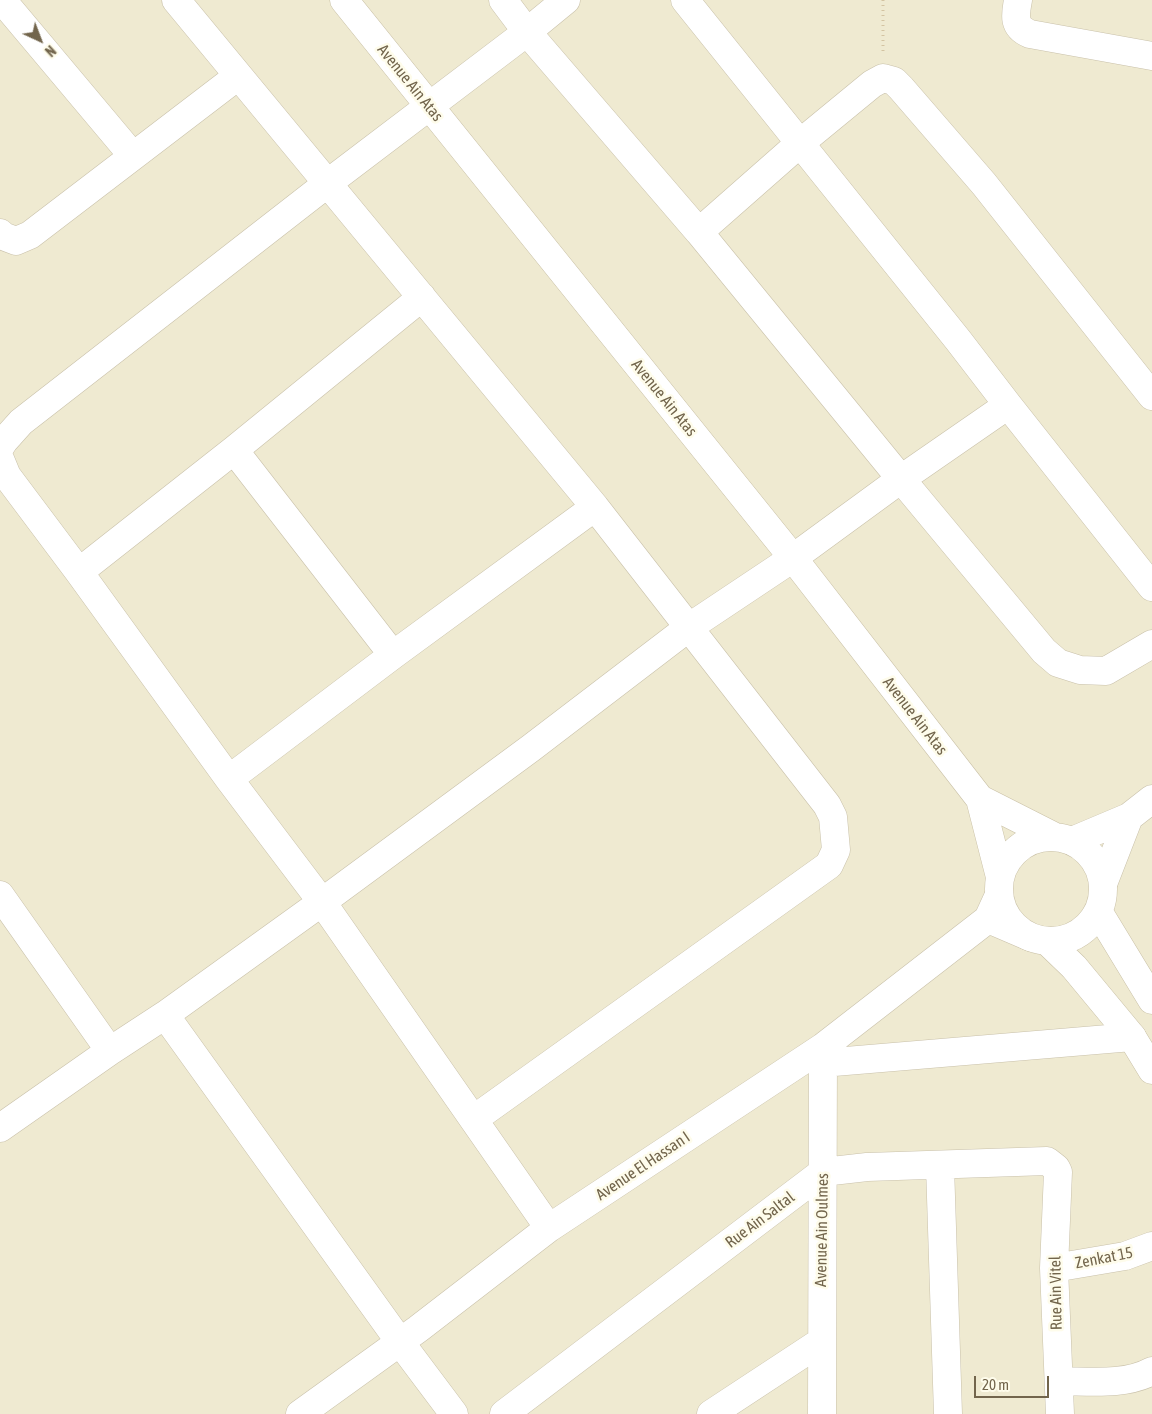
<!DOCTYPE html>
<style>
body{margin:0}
#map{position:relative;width:1152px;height:1414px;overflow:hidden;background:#fbf9e5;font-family:"Asap Condensed",sans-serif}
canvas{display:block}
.north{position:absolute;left:15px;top:15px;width:50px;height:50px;-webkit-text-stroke:4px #fefceb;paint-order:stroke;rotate:137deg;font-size:14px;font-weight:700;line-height:20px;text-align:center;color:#72654c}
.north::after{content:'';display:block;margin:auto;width:18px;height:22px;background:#72654c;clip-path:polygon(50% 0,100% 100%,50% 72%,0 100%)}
.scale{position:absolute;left:974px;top:1376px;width:75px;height:22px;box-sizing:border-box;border:2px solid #72654c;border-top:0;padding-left:6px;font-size:15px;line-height:18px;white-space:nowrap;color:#72654c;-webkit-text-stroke:4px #fefceb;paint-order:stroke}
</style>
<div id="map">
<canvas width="1152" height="1414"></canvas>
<div class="north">N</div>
<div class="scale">20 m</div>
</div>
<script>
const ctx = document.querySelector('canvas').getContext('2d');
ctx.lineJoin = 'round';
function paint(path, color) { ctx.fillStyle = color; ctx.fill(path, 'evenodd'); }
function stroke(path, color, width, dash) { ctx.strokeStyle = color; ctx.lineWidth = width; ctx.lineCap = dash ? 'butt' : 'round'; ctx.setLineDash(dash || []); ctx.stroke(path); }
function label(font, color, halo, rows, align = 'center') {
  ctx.font = font + ' "Asap Condensed",sans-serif'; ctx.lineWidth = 5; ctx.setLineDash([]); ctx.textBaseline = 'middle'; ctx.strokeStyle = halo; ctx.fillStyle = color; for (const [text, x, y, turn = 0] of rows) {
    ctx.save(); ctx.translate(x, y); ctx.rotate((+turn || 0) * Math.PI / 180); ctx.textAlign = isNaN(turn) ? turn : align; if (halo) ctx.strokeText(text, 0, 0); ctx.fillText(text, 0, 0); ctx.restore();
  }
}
paint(new Path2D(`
 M0,0H1152V1414H0Z`), '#efead1');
const street = new Path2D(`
 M2,0L133,156
 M176,0L595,507L827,805L833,817L836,850L829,865L474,1119
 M503,0L527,32L699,232L901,479L1008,405
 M685,0L958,340L1008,405L1152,587
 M1018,0C1015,16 1013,27 1030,34L1152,56
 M699,232L799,144L872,84L883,78L894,81L901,88L984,184L1152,396
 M0,233L3,236L16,241L30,235L238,76
 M0,447L4,441L21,422L328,183L527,32L566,0
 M234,450L393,655
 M0,459L7,476L79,572L229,779L322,902L549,1228
 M79,572L234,450L422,297
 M229,779L393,655L595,507
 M1072,841L1129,817L1152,799
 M1103,884L1129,817
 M0,895L110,1051
 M988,919L1030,937
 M165,1015L400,1342L454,1414
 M822,1063L1132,1037
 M0,1128L110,1051L165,1015L322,902L531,748L688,628L793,558L901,479L1044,651L1058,663L1080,670L1106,671L1152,644
 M940,1166L948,1414
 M1054,1268L1125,1256L1152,1246
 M1059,1381C1088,1381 1125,1386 1152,1371
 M300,1414L418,1329L549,1228L823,1047L988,919L999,895
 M504,1414L823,1172L867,1167L1047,1161L1056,1168L1058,1172L1054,1268L1060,1414
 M711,1414L822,1341
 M822,1414L823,1047`);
const secondary = new Path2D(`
 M344,0L793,558L980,799L1000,877
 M980,799L1055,837
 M999 889a52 52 0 1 1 104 0a52 52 0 1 1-104 0Z
 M1094,918L1101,916L1152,1000
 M1047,941L1074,967L1132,1037L1152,1070`);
stroke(street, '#c9c1aa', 29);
stroke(secondary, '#c9c0a6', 29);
stroke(new Path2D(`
 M883,0V54`), '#d3c3a2', 3, [1, 4]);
stroke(street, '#fff', 28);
stroke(secondary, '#fff', 28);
label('16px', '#72654c', '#fefceb', [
 ["Avenue Ain Atas",410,83,51],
 ["Avenue Ain Atas",664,398,51],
 ["Avenue Ain Atas",915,716,52],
 ["Avenue El Hassan I",643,1166,-34],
 ["Rue Ain Saltal",760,1220,-37],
 ["Avenue Ain Oulmes",822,1230,-89],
 ["Zenkat 15",1104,1258,-11],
 ["Rue Ain Vitel",1056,1293,-91]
]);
</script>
